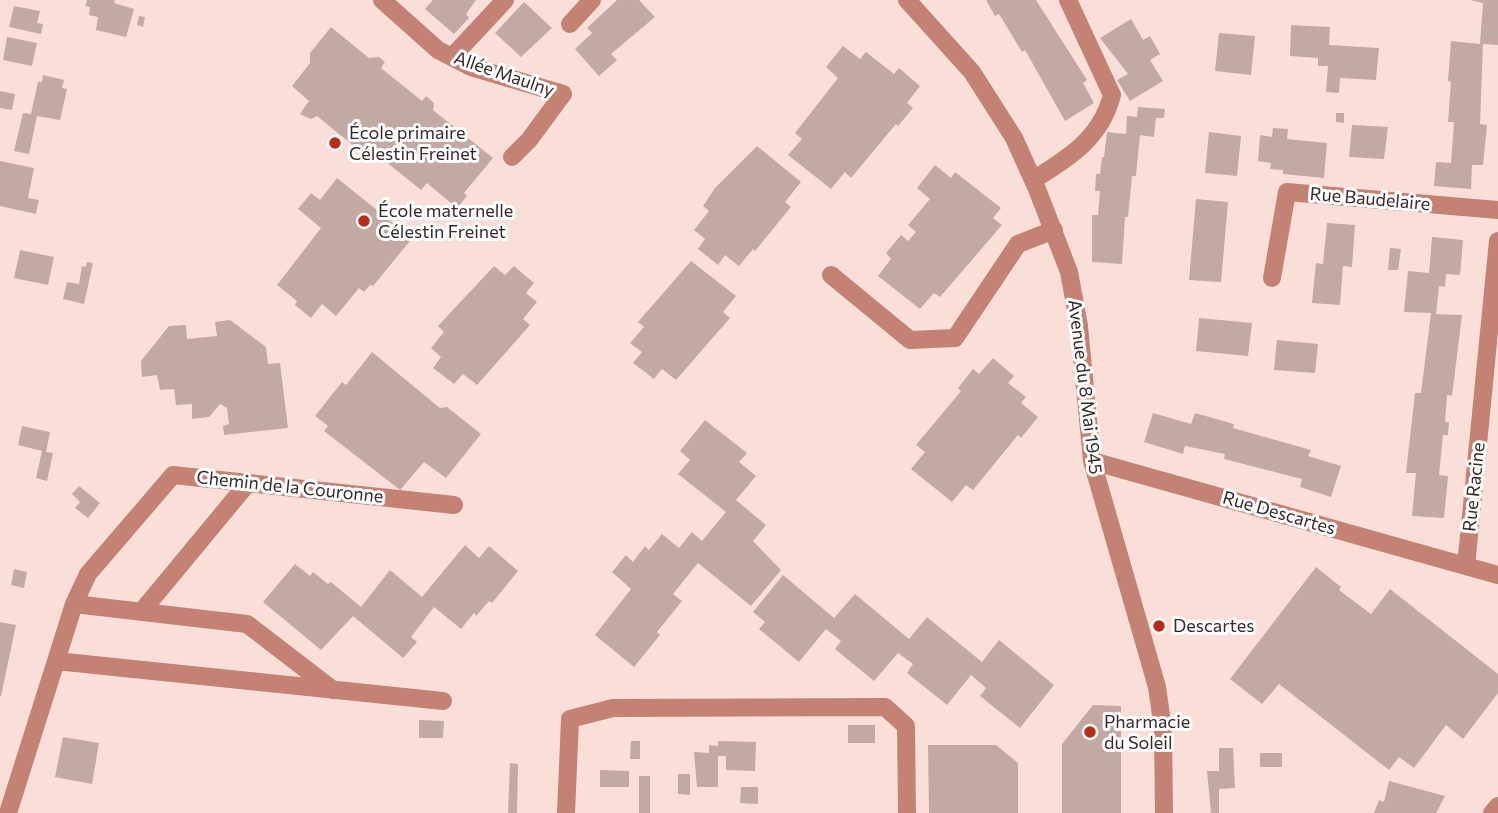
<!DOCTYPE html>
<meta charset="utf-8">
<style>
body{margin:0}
canvas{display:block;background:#fadfd9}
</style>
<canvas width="1498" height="813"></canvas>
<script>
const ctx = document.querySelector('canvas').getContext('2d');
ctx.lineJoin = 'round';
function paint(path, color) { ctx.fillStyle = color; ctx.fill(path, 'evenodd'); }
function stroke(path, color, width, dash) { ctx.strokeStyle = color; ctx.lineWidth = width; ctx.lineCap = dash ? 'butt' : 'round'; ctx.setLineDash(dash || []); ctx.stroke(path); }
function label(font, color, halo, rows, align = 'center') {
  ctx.font = font + ' Commissioner,sans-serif'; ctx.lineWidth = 6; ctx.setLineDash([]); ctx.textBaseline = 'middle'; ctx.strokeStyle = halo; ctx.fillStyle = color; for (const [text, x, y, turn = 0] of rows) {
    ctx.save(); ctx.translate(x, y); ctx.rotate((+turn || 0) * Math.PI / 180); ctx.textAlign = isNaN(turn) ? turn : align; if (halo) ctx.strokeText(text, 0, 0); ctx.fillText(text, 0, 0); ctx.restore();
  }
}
paint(new Path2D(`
 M87,0H115L114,3L134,9L126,37L96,30L98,17L89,15L90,7L85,6Z
 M433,0H476L466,14L469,18L454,34L425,9Z
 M617,0H639L655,17L611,54L617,60L599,76L575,49L592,33L587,28Z
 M986,0H1036L1087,80L1083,83L1094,103L1065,121L1025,50L1022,52L999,14L995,16Z
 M1470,0H1498V45L1483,44L1480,124L1487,125L1483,165H1472L1471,189L1434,186L1436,162L1451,163L1454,122H1448L1451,82L1448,81L1451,41L1480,44L1483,3Z
 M524,2L552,28L521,57L495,33Z
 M14,6L40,11L37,23L43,24L41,34L9,27Z
 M139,16L145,17L143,27L137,25Z
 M1131,19L1143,40L1150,36L1160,54L1150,60L1163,81L1130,101L1117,80L1128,74L1100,38Z
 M1291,25L1330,27L1329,45L1379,48L1376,80L1340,78L1339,93L1326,92L1328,66H1318V58L1290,56Z
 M331,27L369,58L379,57L385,62L381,68L422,101L426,96L434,103L433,110L493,158L464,193L467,196L457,208L427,183L421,190L369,148L365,155L317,116L311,119L300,114L309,101L292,86L310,63V53Z
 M1219,33L1255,36L1251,75L1215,71Z
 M7,37L37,43L32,66L3,60Z
 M843,46L860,59L866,52L894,74L899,68L920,86L907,103L913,108L898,126L896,124L851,178L845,172L831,189L788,155L802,139L795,133L838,78L826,67Z
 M43,75L64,80L62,88L67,89L60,120L37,116L29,154L14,151L23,113L31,114L38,82H42Z
 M0,91L15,94L12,110L0,108Z
 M1138,107L1165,109L1164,118H1156L1154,137L1140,135L1136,176H1132L1128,217H1125L1122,264L1092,262V215H1098L1100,191H1095L1096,174H1100L1102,157H1104L1107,132L1126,134L1127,116L1137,117Z
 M1336,113H1344V123L1336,122Z
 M1352,125L1388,127L1384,159L1349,157Z
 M1273,128L1288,129L1287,139L1327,143L1324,178L1283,174V170L1270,169L1271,163L1258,161L1260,135L1272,137Z
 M1209,132L1241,136L1237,176L1205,173Z
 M757,146L801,182L785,202L791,207L755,251L753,249L739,266L725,255L718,265L698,249L705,239L694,230L709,211L703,206L715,188Z
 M0,161L34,168L28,198L39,200L36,214L0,206Z
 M935,165L951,178L955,172L1001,208L993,218L1002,225L940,297L934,293L920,309L878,276L891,259L886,253L901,235L908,241L916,232L908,225L930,199L917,188Z
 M337,178L409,236L407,239L410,241L373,286L370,285L364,292L359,288L336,316L322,304L311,318L295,305L297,301L277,285L321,228L298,209L311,193L320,200Z
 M1196,199L1228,202L1221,282L1189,280Z
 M1327,223L1355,225L1352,267L1343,266L1340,305L1312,303L1316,263L1323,264Z
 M1432,237L1463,240L1460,275L1446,274L1445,287L1439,286L1436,314L1462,315L1452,396L1447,395L1445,422H1449L1448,435H1443L1439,475L1448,476L1444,518L1412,516L1416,473H1406L1415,393H1421L1431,313L1404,312L1408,271L1429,273Z
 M1390,248L1401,249L1398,270H1388Z
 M20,250L54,257L48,285L14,278Z
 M691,261L736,296L723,312L730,318L676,380L662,369L654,379L633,363L642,352L630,343L644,327L638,322Z
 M87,262L93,263L84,304L63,299L67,282L79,284L82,266L86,267Z
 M494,266L505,275L514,266L534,283L526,293L537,302L523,319L530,325L477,385L463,374L454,384L433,368L441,357L431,348L444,332L438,326Z
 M1199,318L1252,323L1248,356L1196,351Z
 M230,320L266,347L268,364L280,363L288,428L224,435L223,426L229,424L227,408L220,404L209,417L192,419V404L176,405L174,389L160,390L157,375L142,377L141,361L169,326L186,325L187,339L217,336L215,322Z
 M1277,340L1318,344L1315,373L1274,370Z
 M372,352L440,408L447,407L481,434L446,478L424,462L400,490L324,431L328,426L315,416L342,382L346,385Z
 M993,358L1014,376L1008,383L1026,397L1021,403L1038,417L1021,438L1018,435L973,490L966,485L952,502L911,469L925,452L916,445L961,391L958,388L973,369L979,374Z
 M1153,413L1191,424L1195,413L1234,424L1233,428L1311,450L1308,456L1341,466L1331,497L1300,487L1302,479L1224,459L1225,454L1185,446L1183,454L1144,442Z
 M705,420L747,453L739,462L756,476L736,500L766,525L753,541L781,570L751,606L698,563L673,594L682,601L657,632L660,635L634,667L595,635L631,589L612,572L626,555L633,562L645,546L649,550L662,534L679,548L692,532L702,541L726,512L678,474L690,460L680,451Z
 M22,426L50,432L46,452L53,453L47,481L36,478L42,451L18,445Z
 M79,486L100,503L88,518L75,508L80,502L72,494Z
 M465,545L479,558L489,546L518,571L492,603L489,601L476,616L474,613L461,629L434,607L411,637L417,642L403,658L353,616L321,650L263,602L295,564L310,576L313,572L328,584L331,582L361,607L390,570L422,597Z
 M1316,567L1341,587L1339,590L1371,614L1390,589L1498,674V693L1463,739L1446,725L1414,768L1399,757L1389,770L1279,684L1262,704L1230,679Z
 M14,569L27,572L24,588L11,585Z
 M783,575L834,618L855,594L909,639L927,617L982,662L999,640L1054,685L1020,728L980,696L986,688L971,675L947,705L907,673L913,664L898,653L874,681L835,649L841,641L826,629L799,662L759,629L765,622L753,612Z
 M0,622L16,625L1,696H0Z
 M1093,705L1121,706V813H1062V744Z
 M419,720L444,721L443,738H419Z
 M848,725H875V743H848Z
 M63,737L99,743L92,784L55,777Z
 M631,741H640V759H630Z
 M718,741L756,742L755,771L726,770V756H718V787H697L694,752L709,753V745L718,746Z
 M928,745H996L1018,763V813H929Z
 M1219,748H1233L1235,788L1219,789V813H1211L1207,771H1219Z
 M1260,753H1282V767H1260Z
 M510,763L518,764L517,813H508Z
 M600,770L629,771V787H600Z
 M678,774H690V795L678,794Z
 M639,776H650V813H639Z
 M1389,781L1445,796L1436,813H1374L1379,800L1384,802Z
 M741,787H758V804L740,803Z`), '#c3a9a4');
stroke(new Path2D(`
 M382,0L438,50L471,67L563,94L529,140L512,157
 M907,0L972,72L1014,138L1037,189L1069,272L1079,326L1092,461L1157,687L1163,729L1164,813
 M570,24L592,0
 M452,57L505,0
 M1033,180C1069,158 1101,138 1112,95L1068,0
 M831,275L910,340L955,338L1018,244L1054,230
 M1272,278L1287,192L1498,210
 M1092,461L1498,575
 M1466,566L1498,241
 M74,604L247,624L333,690
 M142,611L248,483
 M56,661L443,701
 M8,813L74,604L88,574L173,475L454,505
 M566,813L570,719L613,708L885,707L906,726L907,813
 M1492,813L1498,806`), '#c48275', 18);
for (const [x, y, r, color] of [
 [335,143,7,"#b92d18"],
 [364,221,7,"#b92d18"],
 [1159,626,7,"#b92d18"],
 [1090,732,7,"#b92d18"]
]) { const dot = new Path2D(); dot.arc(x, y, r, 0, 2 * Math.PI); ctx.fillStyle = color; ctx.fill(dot); stroke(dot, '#fff', 2.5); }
label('18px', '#342a28', '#fff', [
 ["Allée Maulny",504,74,19],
 ["Rue Baudelaire",1370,199,5],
 ["Avenue du 8 Mai 1945",1085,387,83],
 ["Chemin de la Couronne",290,487,6],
 ["Rue Racine",1474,487,-84],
 ["Rue Descartes",1279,513,16]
]);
label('18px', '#342a28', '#fff', [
 ["École primaire",349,133],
 ["Célestin Freinet",349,154],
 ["École maternelle",378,211],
 ["Célestin Freinet",378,232],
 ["Descartes",1173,626],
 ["Pharmacie",1104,722],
 ["du Soleil",1104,743]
], 'left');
</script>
